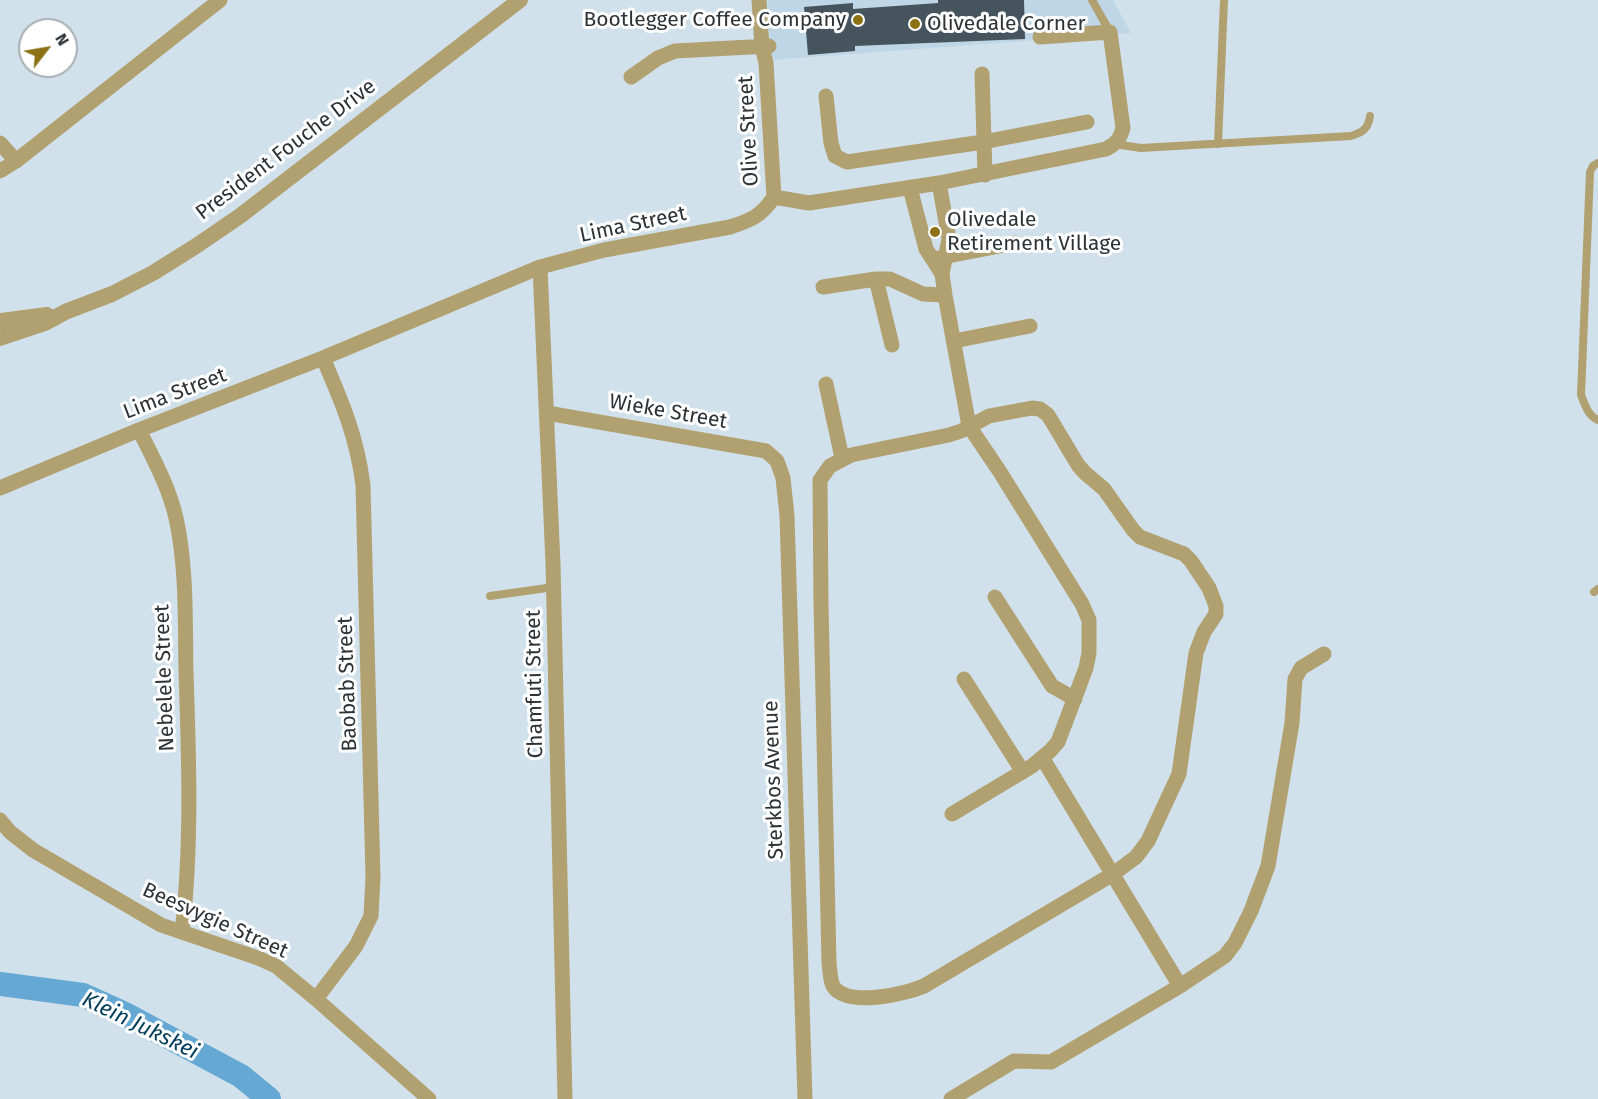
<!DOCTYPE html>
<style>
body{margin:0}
#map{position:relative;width:1598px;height:1099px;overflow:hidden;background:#d1e1ec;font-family:"Fira Sans",sans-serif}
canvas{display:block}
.north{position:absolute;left:18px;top:18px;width:60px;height:60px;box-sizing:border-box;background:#fff;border:2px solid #abadaf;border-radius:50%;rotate:59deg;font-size:16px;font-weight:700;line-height:24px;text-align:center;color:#2c3236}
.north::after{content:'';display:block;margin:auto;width:21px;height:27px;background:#8b7114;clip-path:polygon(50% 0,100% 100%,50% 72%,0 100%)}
</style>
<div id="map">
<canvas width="1598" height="1099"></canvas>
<div class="north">N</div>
</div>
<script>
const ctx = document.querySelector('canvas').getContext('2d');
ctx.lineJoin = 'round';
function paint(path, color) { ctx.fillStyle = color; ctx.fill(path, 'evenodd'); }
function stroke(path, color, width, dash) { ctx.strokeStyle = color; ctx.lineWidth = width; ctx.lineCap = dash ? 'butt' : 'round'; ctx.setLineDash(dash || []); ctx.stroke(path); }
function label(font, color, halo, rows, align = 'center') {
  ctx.font = font + ' "Fira Sans",sans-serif'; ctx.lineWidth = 6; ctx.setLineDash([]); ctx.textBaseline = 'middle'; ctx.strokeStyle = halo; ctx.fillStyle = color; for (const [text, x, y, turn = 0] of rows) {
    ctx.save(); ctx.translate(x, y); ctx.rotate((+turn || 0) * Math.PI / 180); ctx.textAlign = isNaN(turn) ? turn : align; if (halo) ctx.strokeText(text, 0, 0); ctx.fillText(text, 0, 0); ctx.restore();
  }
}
paint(new Path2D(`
 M767,0H1113L1131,33L771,60Z`), '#bfd6e6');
stroke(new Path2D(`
 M0,984L83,995L127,1015L241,1076L269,1099`), '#64a8d3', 24);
paint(new Path2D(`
 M938,0H1024L1025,39L855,46V51L808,55L804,7L853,3V9L938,3Z`), '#46545d');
stroke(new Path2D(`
 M1092,0L1110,32
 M1114,144L1141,148L1351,136C1363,132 1368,129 1370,116
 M1218,144L1224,0
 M1598,163L1593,166L1590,172L1581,395C1585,405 1588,416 1598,420
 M1594,592L1598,589
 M490,596L554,587`), '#b1a170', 8);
stroke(new Path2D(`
 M759,0L762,47L766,63L774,197
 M982,74L985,175
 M631,77L658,58L675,51L769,46
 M826,96L831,143L835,156L847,162L983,142L1087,122
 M0,143L16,161
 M0,171L16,161L220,0
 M939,183L949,239L942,274L945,295L969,426L1000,472L1082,604L1089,620V653L1086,668L1058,742L1050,751L1032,766L952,814
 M910,188L926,249L942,274
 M938,258L1015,243
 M540,267L553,564L565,1099
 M876,279L892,345
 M823,287L876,279H890L923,294L945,295
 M954,341L1030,326
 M826,384L842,458
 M1032,408L1040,409L1048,415L1078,465L1085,473L1104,489L1133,530L1140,537L1184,554L1191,561L1209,588L1216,606V614L1204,632L1196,653L1179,774L1148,841L1136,857L1113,874L924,986C905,994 847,1008 833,986C830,980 830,970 829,963L821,604L820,480L830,466L851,455L949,435L961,431L989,416Z
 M547,413L766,451L777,461L783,478L787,516L805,1099
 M139,430C153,458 169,487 176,518C187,568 185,622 186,673C189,759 192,847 182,932
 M0,488L139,430L323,358L540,267L604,250L730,227C752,220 761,216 774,197L809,203L939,183L1106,149C1116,144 1120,139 1123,128L1110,32L1040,37
 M995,597L1052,686L1075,699
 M964,679L1023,772
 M1043,759L1180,986
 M0,820L10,832L33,850L161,925L258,958L276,966L316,999L429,1099
 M316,999L356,946L371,916L373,877L363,485C357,437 342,402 323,358
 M951,1099L1014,1061L1051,1062L1180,986L1225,956L1235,943L1251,911L1268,866L1292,723L1295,679L1301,668L1324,654`), '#b1a170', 15);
stroke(new Path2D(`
 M0,321L47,315
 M0,338L45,323L65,312L112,294L153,273L196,246L240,216L520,0`), '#b1a170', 16);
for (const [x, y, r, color] of [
 [858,20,6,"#8b7114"],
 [915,24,6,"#8b7114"],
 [935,232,6,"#8b7114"]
]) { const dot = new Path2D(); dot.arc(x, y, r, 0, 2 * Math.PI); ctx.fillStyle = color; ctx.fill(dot); stroke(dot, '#fff', 2); }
label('21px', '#2c3236', '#fff', [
 ["Bootlegger Coffee Company",846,20,"right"],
 ["Olivedale Corner",927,24],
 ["Olivedale",947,220],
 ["Retirement Village",947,244]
], 'left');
label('21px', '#2c3236', '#fff', [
 ["Olive Street",749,131,-93],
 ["President Fouche Drive",286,150,-37],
 ["Lima Street",633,225,-12],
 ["Lima Street",175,394,-21],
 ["Wieke Street",668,412,10],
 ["Nebelele Street",165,678,-92],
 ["Baobab Street",348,684,-92],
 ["Chamfuti Street",535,684,-91],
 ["Sterkbos Avenue",774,780,-92],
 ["Beesvygie Street",215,921,24]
]);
label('italic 22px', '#023e5b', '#fff', [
 ["Klein Jukskei",140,1026,26]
]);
</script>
